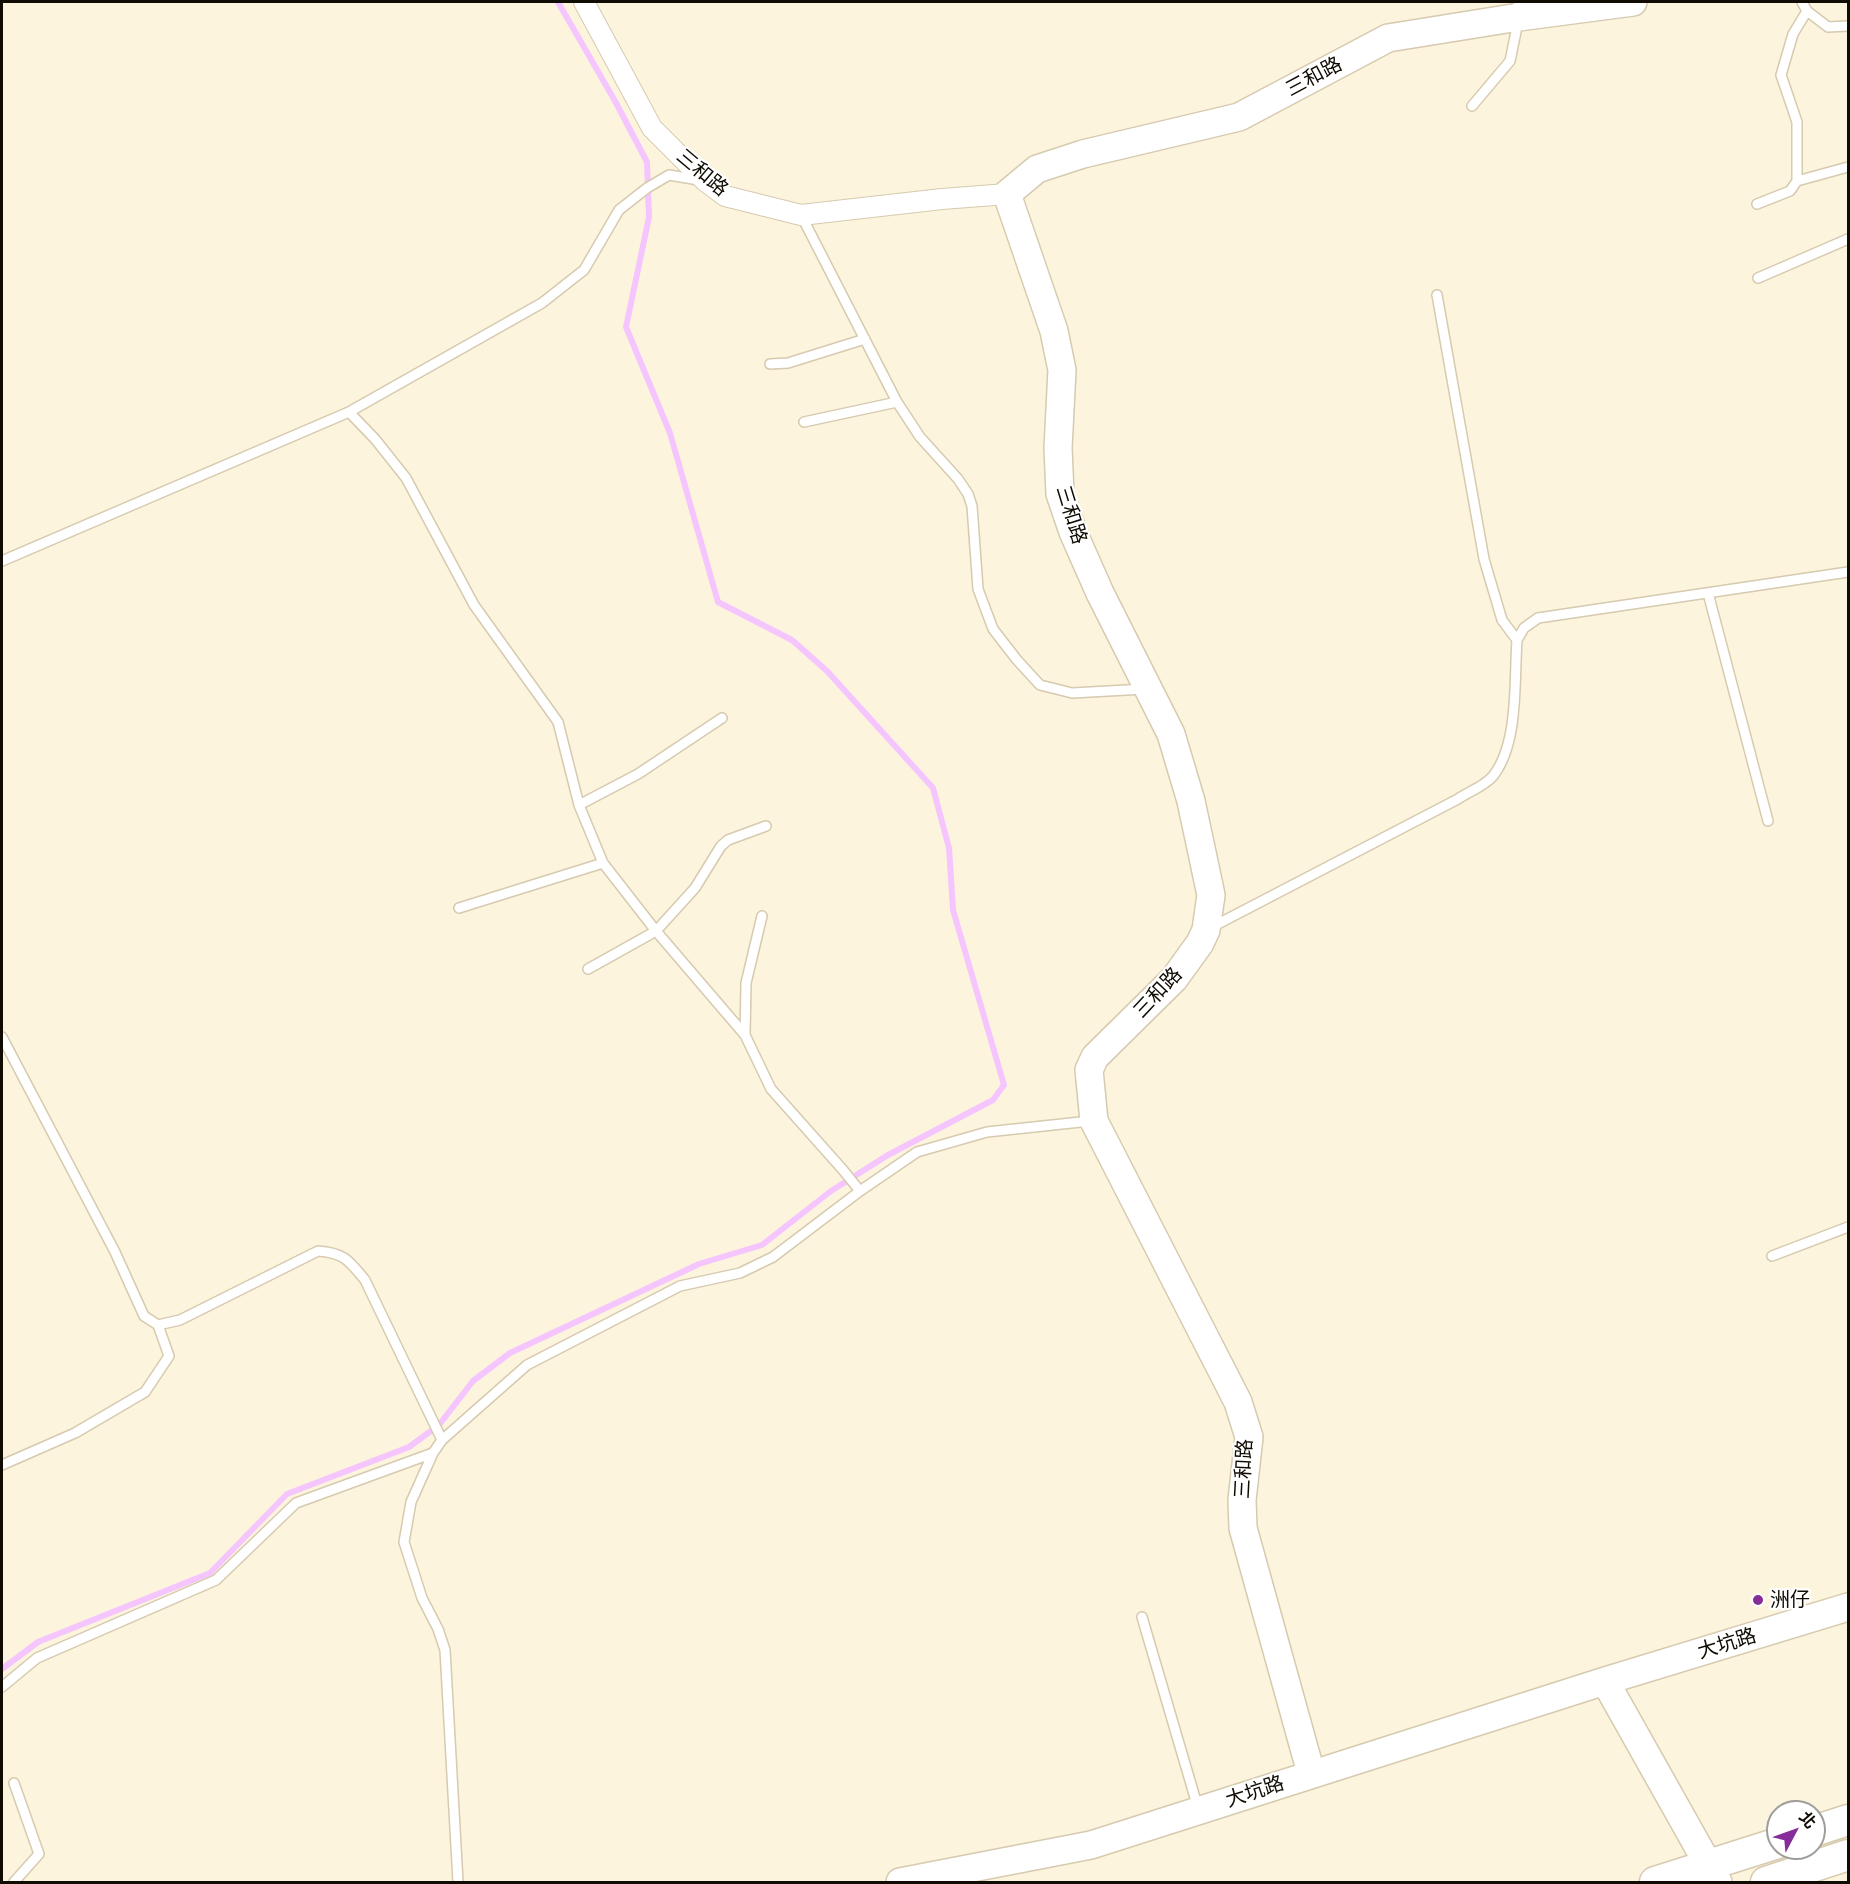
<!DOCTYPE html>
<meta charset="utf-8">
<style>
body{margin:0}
#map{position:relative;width:1850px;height:1884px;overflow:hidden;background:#fdf4de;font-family:Quicksand,"Noto Sans TC",sans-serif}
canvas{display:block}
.frame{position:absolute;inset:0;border:3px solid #100c04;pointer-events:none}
.north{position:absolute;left:1766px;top:1800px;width:60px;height:60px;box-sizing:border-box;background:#fff;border:2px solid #9f9e9b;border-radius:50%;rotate:49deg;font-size:16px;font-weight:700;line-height:24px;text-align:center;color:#100c04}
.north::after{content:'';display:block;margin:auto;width:21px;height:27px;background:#862d9a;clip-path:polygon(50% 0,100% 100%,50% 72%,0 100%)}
</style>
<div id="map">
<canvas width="1850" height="1884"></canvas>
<div class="frame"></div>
<div class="north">北</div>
</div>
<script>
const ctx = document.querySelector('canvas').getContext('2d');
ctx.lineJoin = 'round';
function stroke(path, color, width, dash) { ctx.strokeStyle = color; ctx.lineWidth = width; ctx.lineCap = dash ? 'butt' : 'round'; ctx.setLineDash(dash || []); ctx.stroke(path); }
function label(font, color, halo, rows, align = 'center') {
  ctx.font = font + ' Quicksand,"Noto Sans TC",sans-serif'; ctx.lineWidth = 4.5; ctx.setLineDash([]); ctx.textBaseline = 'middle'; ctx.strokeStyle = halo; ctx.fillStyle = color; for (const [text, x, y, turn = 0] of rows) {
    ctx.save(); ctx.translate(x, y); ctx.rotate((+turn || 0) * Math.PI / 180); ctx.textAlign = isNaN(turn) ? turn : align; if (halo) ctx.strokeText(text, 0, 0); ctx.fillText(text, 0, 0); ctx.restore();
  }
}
stroke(new Path2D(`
 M2,1669L38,1642L210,1573L287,1494L409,1447L439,1425L473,1381L510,1353L699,1264L762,1245L831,1191L888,1155L993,1100L1004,1085L953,910L949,848L933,788L827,671L792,640L718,602L670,433L626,327L649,217L647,162L615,101L558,2`), '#f4c5ff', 6);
const lane = new Path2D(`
 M1802,2L1807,11L1828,27L1848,26
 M1472,106L1510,61L1519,17L1518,2
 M1797,181V122L1781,75L1793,34L1807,11
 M1757,204L1790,191L1797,181L1848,167
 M801,215L897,402L920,437L958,479L968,494L972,506L978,589L993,629L1017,660L1040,685L1072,693L1145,689
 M1758,278L1848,239
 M1437,295L1484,559L1502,620L1517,640
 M770,364L788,363L865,339
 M349,412L375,439L406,478L474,605L558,722L579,805L603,863L656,931L745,1035L771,1089L843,1170L860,1191
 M804,422L897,402
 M2,561L349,412L542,303L584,270L619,210L647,188L669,175L699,180
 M1708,593L1768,821
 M579,805L638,774L722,718
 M459,908L603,863
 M1212,927L1458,799C1468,792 1485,786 1493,776C1519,743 1514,681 1517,640L1524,628L1538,618L1848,572
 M588,969L656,931L695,888L721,846L728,840L766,826
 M745,1035L746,983L762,916
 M2,1037L115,1252L144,1316L158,1325L180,1320L318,1251C345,1253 349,1261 365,1280L442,1440
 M1772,1256L1848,1227
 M2,1465L75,1433L145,1392L169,1356L158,1325
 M1142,1617L1198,1808
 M2,1687L37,1658L216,1580L296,1503L433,1453
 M14,1783L39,1854L14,1882
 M458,1882L445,1650L438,1629L422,1598L404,1542L411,1502L433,1453L442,1440L527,1365L680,1286L740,1273L773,1257L860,1191L917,1152L987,1132L1090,1121`);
const street = new Path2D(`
 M584,2L652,128L705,181L725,196L801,215L942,199L1007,194`);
const secondary = new Path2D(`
 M1605,1681L1718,1882
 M1311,1773L1243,1528L1242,1500L1249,1437L1238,1402L1094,1121L1089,1070L1095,1057L1174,979L1200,943L1206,930L1211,895L1191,801L1171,734L1100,593L1073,532L1060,494L1058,448L1062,370L1054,331L1007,194L1037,169L1083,154L1239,117L1388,38L1519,17L1633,2
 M900,1882L1091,1845L1605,1681L1848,1607`);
const primary = new Path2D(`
 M1814,1831L1848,1820
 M1655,1882L1778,1843
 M1766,1882L1848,1855`);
stroke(lane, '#d6caaf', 12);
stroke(street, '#d6caaf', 22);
stroke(secondary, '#d6caaf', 30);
stroke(primary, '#d6caaf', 33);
stroke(lane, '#fff', 9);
stroke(street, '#fff', 20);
stroke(secondary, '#fff', 27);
stroke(primary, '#fff', 30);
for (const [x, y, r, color] of [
 [1758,1600,6,"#862d9a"]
]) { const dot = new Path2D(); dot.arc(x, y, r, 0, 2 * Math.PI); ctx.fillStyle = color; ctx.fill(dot); stroke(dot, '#fff', 2); }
label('20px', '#100c04', '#fff', [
 ["三和路",1314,77,-28],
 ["三和路",702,173,40],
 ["三和路",1071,515,73],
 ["三和路",1158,993,-47],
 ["三和路",1244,1469,-87],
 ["大坑路",1727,1644,-17],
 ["大坑路",1255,1792,-18]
]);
label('20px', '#100c04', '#fff', [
 ["洲仔",1770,1600]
], 'left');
</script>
